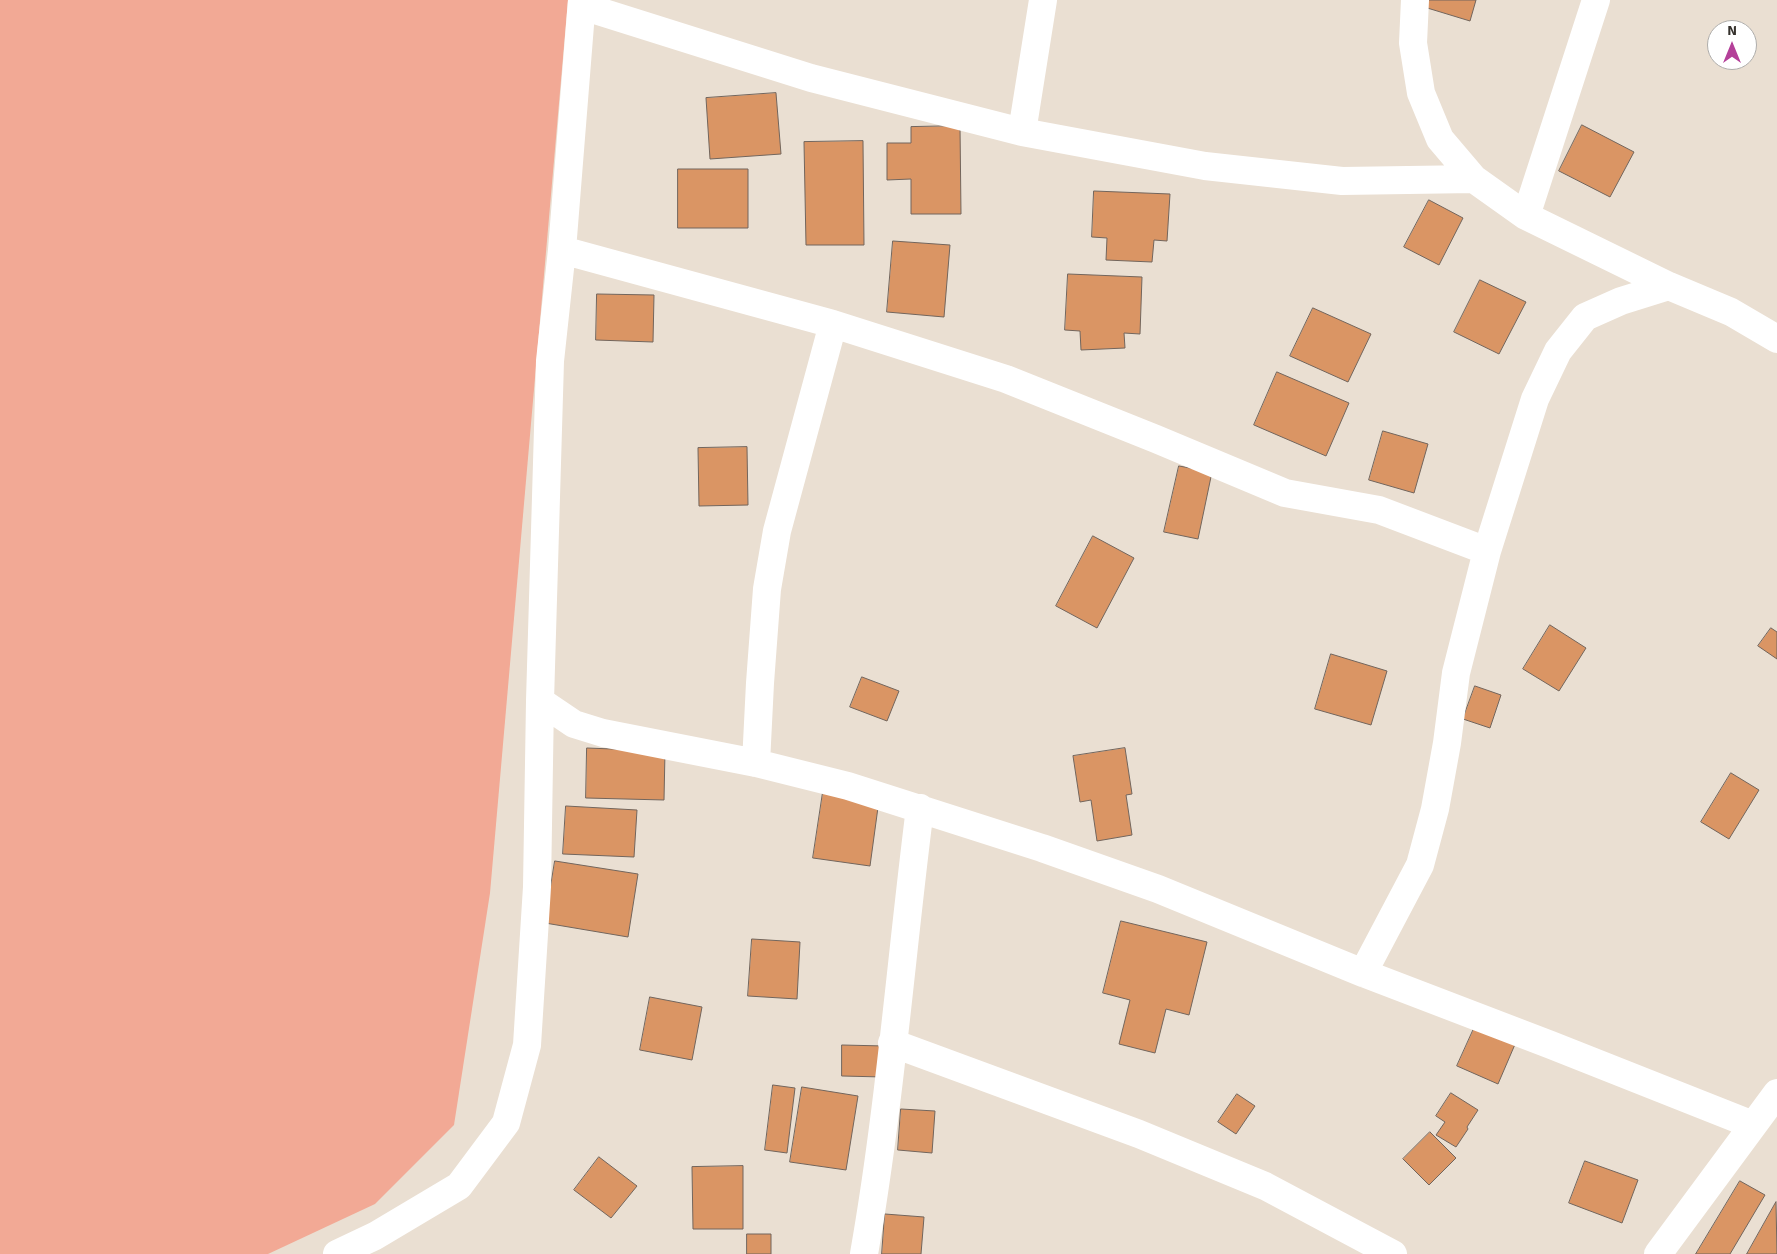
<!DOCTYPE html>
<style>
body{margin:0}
#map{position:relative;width:1777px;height:1254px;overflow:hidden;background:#eadfd2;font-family:Signika,sans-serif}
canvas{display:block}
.north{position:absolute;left:1707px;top:20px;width:50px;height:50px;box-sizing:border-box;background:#fff;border:1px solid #aeadab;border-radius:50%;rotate:0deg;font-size:14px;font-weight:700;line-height:20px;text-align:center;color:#35312c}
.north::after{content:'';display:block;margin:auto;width:18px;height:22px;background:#b44099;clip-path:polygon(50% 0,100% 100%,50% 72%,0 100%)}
</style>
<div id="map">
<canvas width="1777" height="1254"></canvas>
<div class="north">N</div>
</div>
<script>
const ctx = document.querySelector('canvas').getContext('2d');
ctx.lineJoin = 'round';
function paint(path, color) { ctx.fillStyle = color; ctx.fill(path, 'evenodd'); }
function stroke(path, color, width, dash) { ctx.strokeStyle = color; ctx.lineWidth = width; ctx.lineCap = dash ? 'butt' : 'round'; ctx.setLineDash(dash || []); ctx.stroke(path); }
paint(new Path2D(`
 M0,0H568L490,893L454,1125L375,1204L268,1254H0Z`), '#f2a995');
const building = new Path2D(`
 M1426,0H1476L1470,21L1424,7Z
 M776,93L781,154L710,159L706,98Z
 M1582,125L1634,152L1610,197L1559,171Z
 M960,126L961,214H911V179L887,180V143H911V127Z
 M863,141L864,245H806L804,142Z
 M678,169H748V228H678Z
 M1094,191L1170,194L1167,241L1154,240L1152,262L1106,260L1107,238L1092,237Z
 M1429,200L1463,218L1439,265L1404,247Z
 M893,241L950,245L944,317L887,312Z
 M1068,274L1142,277L1140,334L1124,333L1125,348L1081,350L1080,331L1065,330Z
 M1480,280L1526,302L1499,354L1454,332Z
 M597,294L654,295L653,342L596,340Z
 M1313,308L1371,334L1348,382L1290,356Z
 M1277,372L1349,403L1326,456L1254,425Z
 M1383,431L1428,444L1414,493L1369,480Z
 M747,447L748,505L699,506L698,448Z
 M1179,466L1212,472L1198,539L1164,532Z
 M1093,536L1134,558L1097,628L1056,606Z
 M1550,625L1586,648L1559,691L1523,669Z
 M1771,628L1777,632V659L1758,646Z
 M1331,654L1387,671L1371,725L1315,709Z
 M862,677L899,691L887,721L850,707Z
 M1475,686L1501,695L1490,728L1463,719Z
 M587,748L665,751L664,800L586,798Z
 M1125,748L1132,794L1126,795L1132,835L1097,841L1091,800L1080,802L1073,756Z
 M1731,773L1759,790L1729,839L1701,822Z
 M823,792L879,800L870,866L813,858Z
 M566,806L637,810L634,857L563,854Z
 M555,861L638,874L628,937L545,923Z
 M1121,921L1207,942L1189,1015L1166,1009L1155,1053L1119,1044L1130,1000L1103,993Z
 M752,939L800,942L797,999L748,996Z
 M650,997L702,1007L692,1060L640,1050Z
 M1476,1024L1516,1042L1498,1084L1457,1066Z
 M842,1045L885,1046L883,1077L842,1076Z
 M773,1085L795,1088L787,1153L765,1150Z
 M802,1087L858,1096L846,1170L790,1162Z
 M1451,1093L1478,1110L1467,1127L1468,1129L1456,1147L1436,1135L1445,1122L1436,1116Z
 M1237,1094L1255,1106L1236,1134L1218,1122Z
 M901,1109L935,1111L932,1153L898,1150Z
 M1430,1132L1456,1158L1429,1185L1403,1159Z
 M599,1157L637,1186L611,1218L574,1190Z
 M1585,1161L1638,1180L1622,1223L1569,1203Z
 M743,1166V1229H693L692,1167Z
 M1740,1181L1765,1195L1730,1254H1696Z
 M1776,1202L1777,1254H1747Z
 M885,1214L924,1217L921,1254H882Z
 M747,1234H771V1254H747Z`);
paint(building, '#da9564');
stroke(building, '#72655c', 1);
stroke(new Path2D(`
 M1415,0L1413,43L1421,93L1440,139L1474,179L1526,216L1669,286L1731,312L1777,339
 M582,6L811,78L1022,132L1205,166L1342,181L1474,179
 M1022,132L1043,0
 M1526,216L1596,0
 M562,250L833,324L1006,379L1156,439L1285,493L1379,510L1487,551
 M540,701L574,724L603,733L756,763L848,786L1042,848L1158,889L1363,973L1551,1045L1753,1125
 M756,763L760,683L767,589L777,531L833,324
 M1363,973L1420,865L1435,809L1447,743L1456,673L1487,551L1535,399L1558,351L1585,317L1621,301L1669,286
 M892,1043L1139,1134L1265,1186L1393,1254
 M337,1254L375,1236L459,1186L506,1123L527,1045L537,887L540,701L550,361L562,250L582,0
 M864,1254C890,1106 901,957 920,808
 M1658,1254L1777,1093`), '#fff', 28);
</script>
